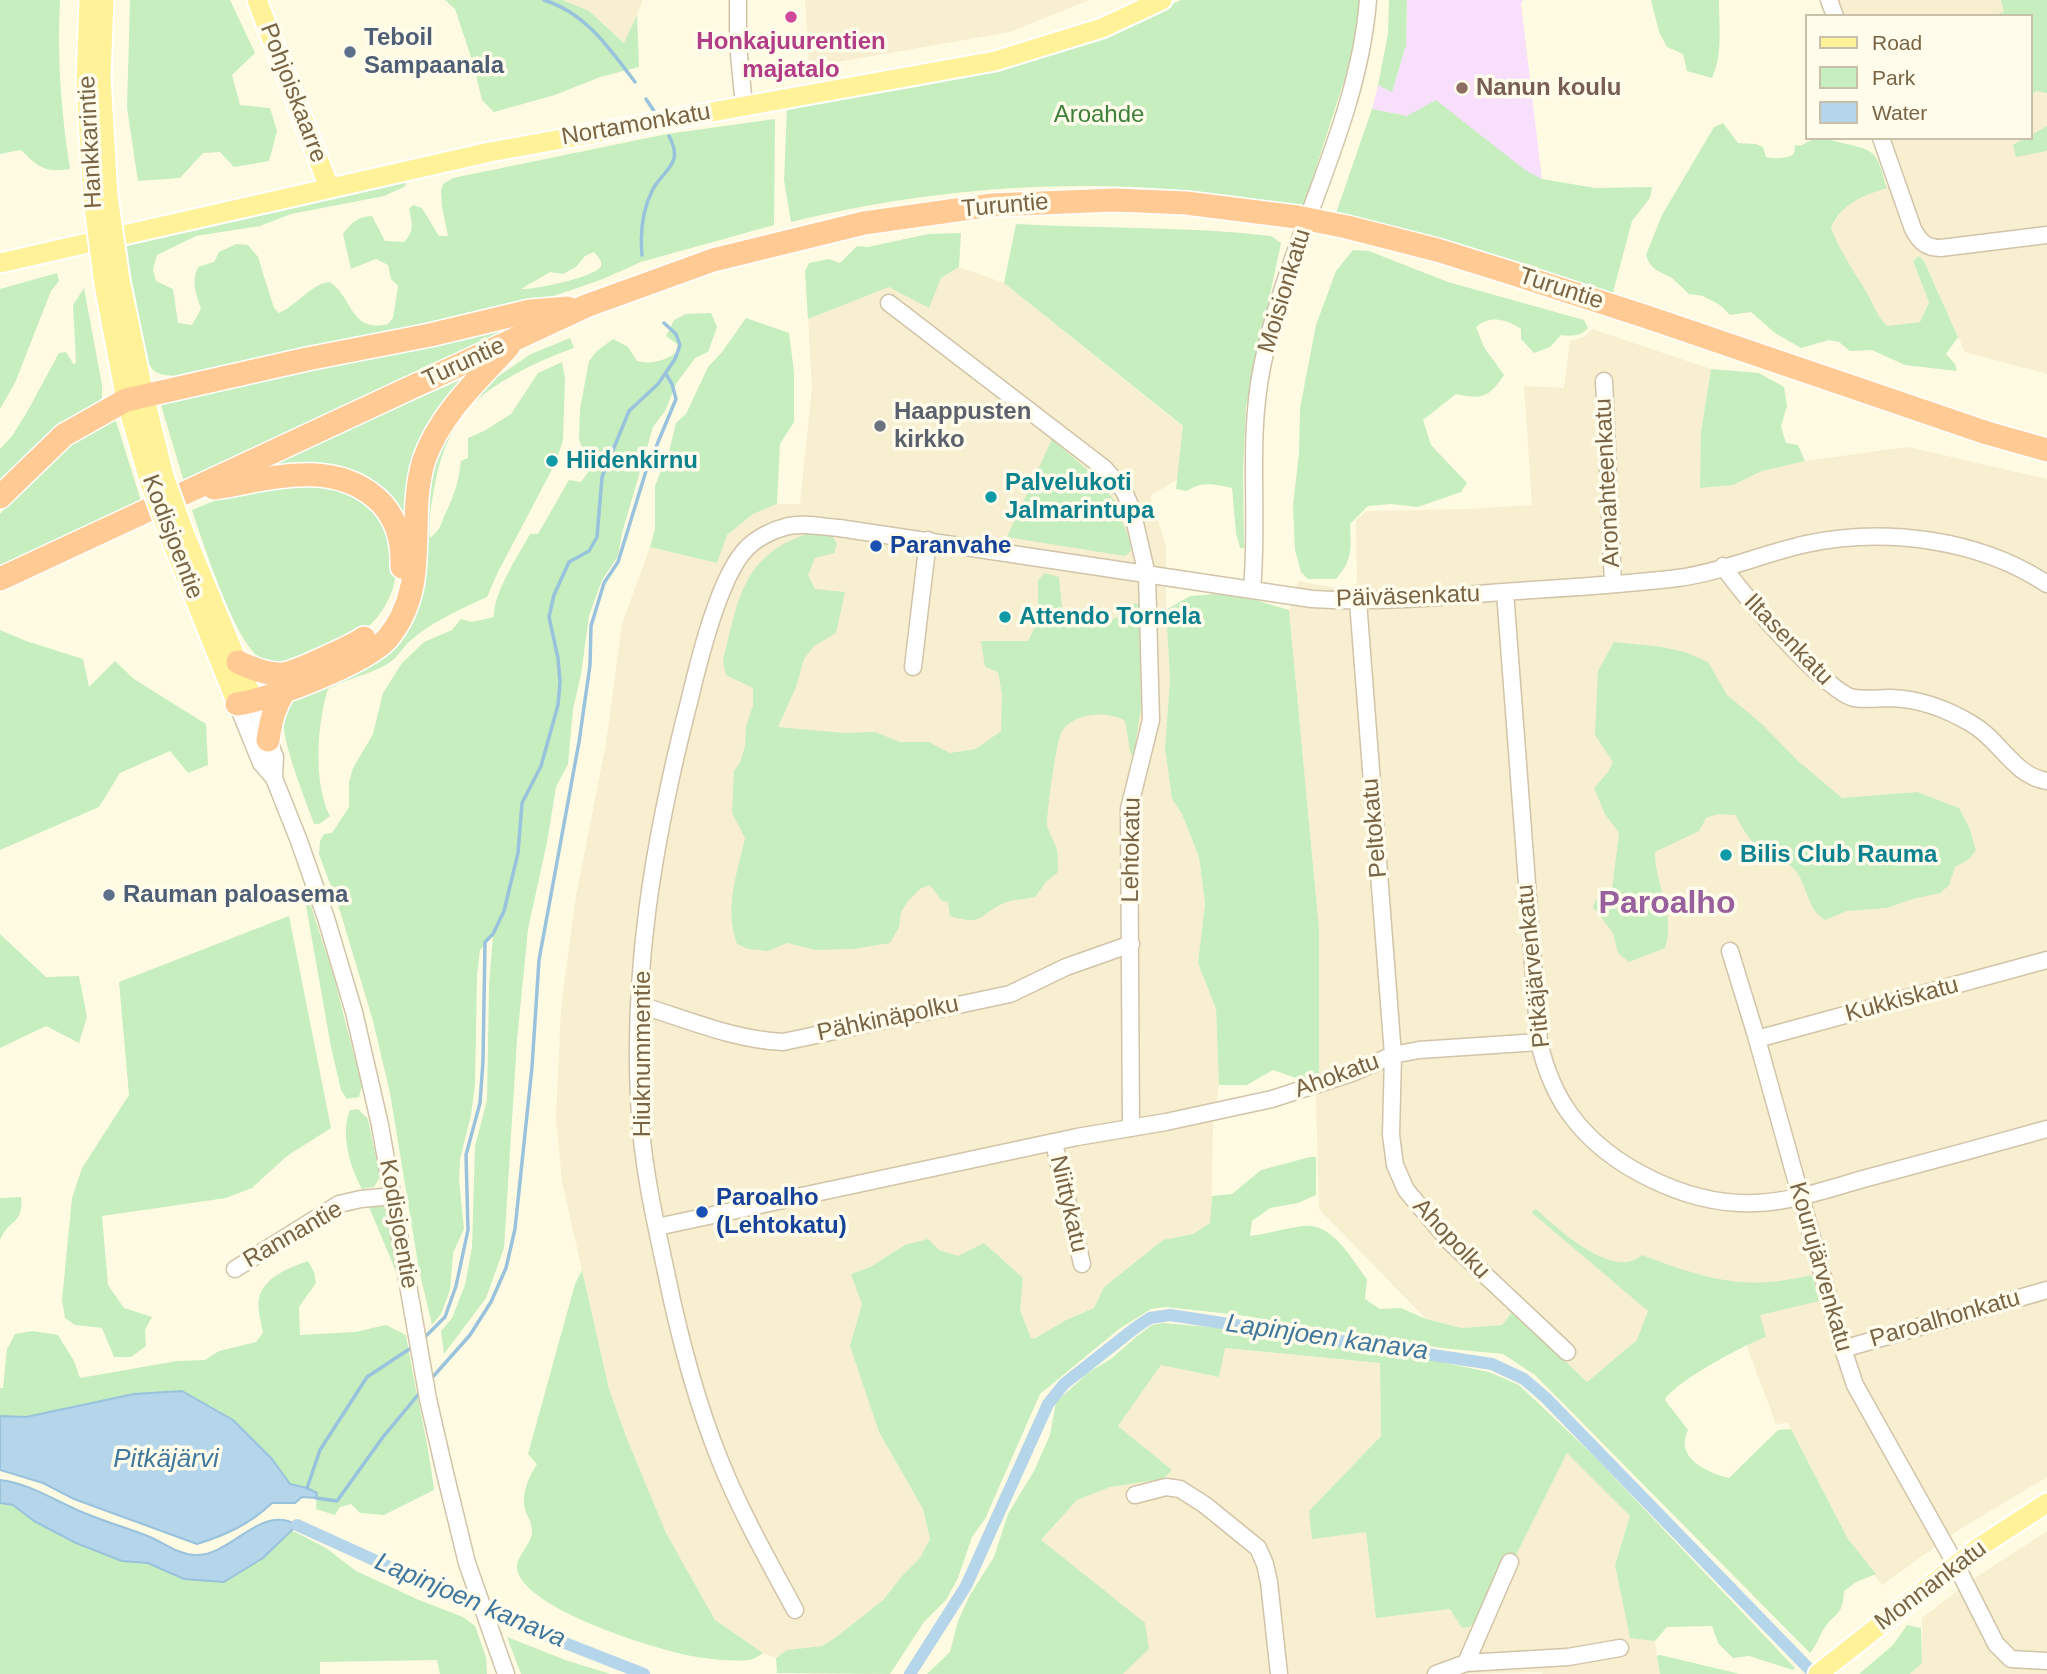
<!DOCTYPE html>
<meta charset="utf-8">
<style>
body{margin:0}
#map{position:relative;width:2047px;height:1674px;overflow:hidden;background:#fffbe2;font-family:Helvetica,sans-serif}
canvas{display:block}
.legend{position:absolute;left:1805px;top:14px;width:228px;height:126px;box-sizing:border-box;background:#fffceb;border:2px solid #c9c0a9;margin:0;padding:9px 12px;list-style:none;font-size:21px;color:#796546}
.legend li{display:flex;align-items:center;gap:14px;height:35px}
.legend b{width:35px;border:2px solid #c9c0a9}
</style>
<div id="map">
<canvas width="2047" height="1674"></canvas>
<ul class="legend">
<li><b style="height:9px;background:#fff299"></b>Road</li>
<li><b style="height:19px;background:#c6eebf"></b>Park</li>
<li><b style="height:19px;background:#b4d5ea"></b>Water</li>
</ul>
</div>
<script>
const ctx = document.querySelector('canvas').getContext('2d');
ctx.lineJoin = 'round';
function paint(path, color) { ctx.fillStyle = color; ctx.fill(path, 'evenodd'); }
function stroke(path, color, width, dash) { ctx.strokeStyle = color; ctx.lineWidth = width; ctx.lineCap = dash ? 'butt' : 'round'; ctx.setLineDash(dash || []); ctx.stroke(path); }
function label(font, color, halo, rows, align = 'center') {
  ctx.font = font + ' Helvetica,sans-serif'; ctx.lineWidth = 7; ctx.setLineDash([]); ctx.textBaseline = 'middle'; ctx.strokeStyle = halo; ctx.fillStyle = color; for (const [text, x, y, turn = 0] of rows) {
    ctx.save(); ctx.translate(x, y); ctx.rotate((+turn || 0) * Math.PI / 180); ctx.textAlign = isNaN(turn) ? turn : align; if (halo) ctx.strokeText(text, 0, 0); ctx.fillText(text, 0, 0); ctx.restore();
  }
}
paint(new Path2D(`
 M563,0H643L625,43L589,11Z
 M805,0H1089L1010,32L809,67Z
 M1829,0H2047V374L1965,352L1924,261L1919,256L1913,261L1929,302L1920,322L1887,326L1875,312L1866,291L1843,258L1831,228L1844,207L1856,198L1897,182L1881,138H2031V16H1835Z
 M959,267L1004,283L1183,427L1178,479L1150,496L1166,546V610L1170,680L1165,748L1172,799L1182,814L1199,857L1205,903L1198,963L1216,1009L1219,1085L1213,1125L1211,1222L1193,1234L1163,1240L1104,1287L1094,1308L1066,1320L1034,1339L1031,1338L1020,1310L1023,1278L984,1243L958,1257L939,1250L905,1245L870,1267L851,1274L863,1304L850,1346L879,1432L923,1509L930,1539L920,1558L903,1575L883,1600L835,1638L822,1646L787,1650L776,1658L763,1653L715,1620L666,1534L627,1439L609,1389L562,1182L556,1119L561,1007L576,896L606,743L622,624L650,547L716,563L727,535L753,514L777,504H800L812,388L808,319L889,287L941,278Z
 M1592,329L1711,369L1701,432L1733,485L1762,471L1805,461L1908,447L2047,479V1477L1960,1529L1882,1585L1848,1539L1788,1423L1776,1424L1746,1344L1637,1340L1587,1382L1513,1311L1502,1325L1462,1328L1426,1319L1319,1209L1316,1098L1319,1073V929L1289,610L1298,581L1331,587L1351,588L1357,582L1356,520L1366,511L1466,509L1532,505L1524,386L1564,388L1570,341L1584,337Z
 M1224,1348L1380,1363L1381,1436L1309,1511L1366,1532L1376,1618L1450,1609L1462,1627L1506,1575L1567,1452L1630,1516L1615,1565L1630,1637L1655,1641L1660,1674H1543L1541,1672L1455,1674H1123L1041,1541L1077,1500L1110,1487L1163,1479L1171,1470L1118,1426L1161,1365L1218,1377Z
 M2047,1531V1674H1910L1922,1663V1618L1972,1580Z`), '#f7efd0');
paint(new Path2D(`
 M1407,0H1523L1521,4L1542,179L1407,116L1372,109L1378,85L1392,91L1406,45Z`), '#f8dffb');
paint(new Path2D(`
 M0,0H60C57,57 61,112 70,169C45,173 38,167 21,150L0,154Z
 M130,0H230L255,53L232,75L240,105L270,108L277,131L269,161L234,167L220,152L203,153L180,178L138,181L127,108Z
 M445,0H563L589,11L624,43L637,15L639,67L600,77L555,95L494,112L482,100L473,63L455,9Z
 M1181,0H1361L1355,47L1303,208C1275,204 1247,197 1219,194C1078,177 929,188 791,222L784,180L787,108C869,94 953,84 1033,60C1084,45 1133,23 1181,0Z
 M1389,0H1407L1406,45L1392,92L1378,85L1388,34Z
 M1651,0H1719C1719,25 1723,55 1712,78L1687,71L1683,54L1667,47L1659,32Z
 M2001,0H2047V93L2036,91L2031,95V16H1990L2004,12Z
 M1436,100L1525,170L1542,179L1595,188L1652,187L1650,198L1632,221L1612,296L1442,239L1336,213L1372,109L1407,116Z
 M775,119L774,225L641,262L603,279L542,300L189,375C178,375 166,378 156,372C135,359 128,272 124,245C217,224 312,207 404,179L407,182L404,187L384,196L291,214L260,226L196,236L157,255L153,270L156,281L173,289L178,323L192,325L201,309C196,293 191,282 198,267L214,262L219,252L236,244L248,245L258,257L274,308L279,313C297,305 312,283 330,282C354,299 350,333 388,324L393,318L398,286L391,279L388,265L376,259L351,269L343,234C352,222 357,217 372,216L385,241L404,242C415,231 412,223 409,209L413,205L422,208L439,236H448L442,207L441,191L443,184L453,178L667,134ZM594,252C597,256 603,261 601,266C597,277 533,290 521,289L550,272L563,274L576,267L585,256Z
 M1723,123L1738,143L1756,144L1763,147L1766,157C1775,159 1786,159 1794,154L1795,145C1804,147 1806,141 1815,139C1825,137 1836,142 1847,144C1880,151 1877,157 1887,188C1862,196 1842,203 1831,228C1840,251 1851,267 1864,288C1873,302 1874,312 1887,326L1920,322L1929,302L1913,261L1919,256L1924,261L1958,337L1946,354L1955,364L1957,371L1905,365L1872,350L1850,351L1839,342L1829,340L1801,348L1775,333L1751,312L1730,315L1720,305L1703,296L1689,294L1672,278L1656,270L1649,263L1646,255L1662,215L1714,127Z
 M2047,126V151L2016,157L2013,145L2025,138H2031V135Z
 M1016,224C1101,229 1186,226 1271,236L1281,243L1246,407L1243,470L1244,548H1240L1236,533L1232,488C1214,484 1202,481 1187,491L1176,489L1183,426L1004,283Z
 M961,233L959,267L941,278L929,308L889,287L808,319L805,271L809,263L829,259L840,263L857,246L868,247L928,234Z
 M1353,250L1369,251L1448,282L1584,320L1588,328C1580,337 1572,336 1561,335L1550,347L1534,353L1521,339V329C1506,319 1491,315 1476,327L1484,347L1504,375C1489,397 1483,400 1456,394L1423,420L1431,445L1467,483L1461,492L1418,507L1391,504L1368,506L1350,524C1351,548 1353,560 1336,579H1308L1301,572L1295,550L1293,506L1299,453L1300,408L1316,325L1336,271Z
 M57,273L59,281L51,291L15,383L0,409V289Z
 M84,288L102,385V398L94,408L0,488V449L12,436L27,412L59,353L66,352L74,365L76,362L73,305Z
 M711,313L717,327L708,352L695,358L676,384L665,411L653,427L622,533L618,556L602,580L589,616L581,675L573,709L568,764L556,787L547,842L528,929L517,1040L504,1248L486,1298L444,1354L441,1331L452,1318L465,1285L472,1247L475,1146L487,1100L489,985L493,936L480,950L477,975L475,1085L471,1115L460,1159L459,1179L464,1229L453,1253L450,1290L441,1314L432,1325L419,1270L390,1093L373,1021L340,911L319,854L320,841L324,834L332,833L349,807V782L353,768L373,734L383,693L402,663L424,642L452,630L461,619L472,622L494,617C493,593 518,556 530,534H538L569,480L581,482L592,467L579,440L580,409L589,361L597,351L613,339L628,347L637,361C651,365 668,360 678,351L677,344L666,336L674,320L686,314Z
 M746,318L789,333L794,372V422L780,444L777,504L753,514L727,535L717,563L650,547L655,529V486L670,448L676,423L686,414L708,367L722,352Z
 M532,322L184,482L161,405L168,400Z
 M570,338L574,348C540,360 485,385 463,415C447,437 438,463 434,490C431,506 428,523 430,538C443,527 440,524 447,510C455,493 459,480 461,461L468,458V438L484,431L511,414L538,373L562,362L565,379L563,440L556,462L498,572L487,597C461,609 433,621 411,640C404,646 400,654 393,660C377,673 347,678 328,689C317,723 313,784 330,816L319,824H314C306,801 281,741 284,720C285,710 291,704 297,696L391,646L423,496L442,438L476,391L531,354Z
 M1711,369L1759,373L1784,387L1787,406L1781,426L1786,443L1798,445L1805,461L1762,471L1733,485L1700,488L1701,432Z
 M478,372L447,406L411,551L373,488L249,474Z
 M115,418L142,504L0,569V514L25,486L73,439Z
 M1052,439L1099,480L1115,502L1131,544L1130,552L1125,556L1007,537Z
 M332,481L381,510C390,537 402,559 393,588C389,600 381,615 371,624C358,635 300,662 283,663C274,664 265,661 258,656C234,639 202,540 192,510L231,494Z
 M807,534L832,535L837,544L834,553L815,558L808,575L815,589L845,592L836,633L814,646L804,659L796,687L778,727L844,733L875,732L900,742H929L950,753L976,749L1001,731L1002,694L998,672L985,667L981,641H1028L1038,620V580L1045,573L1059,577L1063,619L1096,627L1120,616L1135,603L1139,605L1141,707L1134,753L1131,756L1125,721C1108,710 1072,712 1061,733C1056,744 1047,810 1047,824C1048,833 1055,841 1057,850C1058,857 1058,865 1058,872L1046,882L1035,897C1026,899 1016,899 1007,902C978,913 987,927 950,916L948,902L942,901L930,885L921,888L908,901L901,912L899,927L890,943L853,949L816,950L787,943L768,951L748,949L737,944C724,907 737,875 745,838L732,813L734,771L740,763L745,746L746,727L753,705V688L726,675L723,661C738,602 741,556 807,534Z
 M1217,594L1255,600L1289,610L1319,929V1073L1302,1080L1273,1070L1247,1085H1219L1216,1009L1198,963L1205,903L1199,857L1182,814L1172,799L1165,748L1170,680L1166,610L1190,596Z
 M0,630L26,641L83,659L89,687L115,661L134,679L206,724L208,765L188,773L170,751L120,773L99,807L0,850Z
 M1614,642L1662,647L1685,652L1708,662L1727,695L1763,725L1798,761L1842,798L1917,792L1959,808L1969,827L1976,850L1969,859L1955,867L1949,885L1940,893L1913,899L1887,908L1847,911L1825,920C1806,909 1808,884 1794,869C1786,860 1774,861 1765,855C1755,848 1740,826 1736,815L1718,814L1706,818L1699,831L1655,852C1655,886 1676,913 1665,948L1629,962L1618,953L1613,933L1593,907L1595,901L1612,890L1619,833L1605,814L1594,788L1608,772L1613,762L1595,735L1598,671Z
 M308,897L333,974L362,1086L359,1097L347,1099L341,1090L331,1047L305,900Z
 M289,916L331,1128L287,1156L252,1188L226,1198L102,1216L108,1285L124,1308L152,1317L145,1330L146,1346L131,1357H114L102,1328L75,1325L65,1318L62,1300L72,1198L82,1168L129,1095L119,982Z
 M0,934L46,977L79,976L87,1017L79,1043L46,1026L0,1048Z
 M358,1109L368,1119L380,1177L374,1187L362,1189C350,1167 340,1134 350,1110Z
 M1310,1157H1316V1195L1298,1203L1270,1208L1252,1221L1250,1236C1268,1234 1285,1228 1303,1226C1333,1222 1351,1259 1367,1279L1365,1299L1380,1309L1401,1308L1426,1319L1462,1328L1502,1325L1513,1311L1587,1382L1637,1340L1648,1311L1531,1212L1536,1209C1558,1229 1613,1281 1642,1255C1682,1270 1725,1286 1769,1282C1783,1281 1798,1278 1812,1275L1819,1301L1760,1315L1766,1337C1747,1343 1671,1384 1665,1400L1688,1430C1686,1435 1684,1441 1685,1447C1688,1464 1715,1475 1729,1478L1778,1430L1791,1429L1848,1539L1876,1574L1856,1582L1844,1591C1843,1615 1837,1611 1825,1627C1819,1636 1817,1645 1810,1653L1535,1375L1503,1354L1442,1348L1239,1315L1166,1307L1151,1309L1119,1329L1040,1394L985,1519L972,1537L958,1578L946,1600L924,1622L890,1674L777,1673L776,1658L787,1650L822,1646L835,1638L883,1600L903,1575L920,1558L930,1539L923,1509L879,1432L850,1346L862,1304L851,1274L870,1267L905,1245L928,1239L939,1250L958,1256L984,1243L1023,1278L1020,1310L1031,1338L1034,1339L1066,1320L1094,1308L1104,1287L1163,1240L1193,1234L1210,1223L1212,1196L1232,1194L1261,1170Z
 M21,1197C24,1225 10,1217 0,1240V1198Z
 M384,1204L400,1281L369,1207Z
 M308,1261L314,1272L316,1283L299,1307L300,1335L355,1332L386,1325L406,1335C414,1387 428,1438 434,1490L384,1515L360,1513L351,1504L340,1507L335,1515L316,1509L317,1493L308,1488L290,1484L272,1459L95,1402L26,1417L0,1416V1388H3L7,1349L15,1334L32,1331L58,1335L74,1361L80,1378L177,1361L205,1360L219,1351L256,1342L263,1333C261,1322 257,1308 259,1298C263,1278 290,1267 308,1261Z
 M582,1270L609,1389L627,1439L666,1533L715,1620L763,1653C759,1656 754,1659 749,1660C726,1662 696,1658 674,1652C638,1643 532,1609 518,1573C512,1557 534,1545 532,1529C531,1521 527,1516 525,1509C521,1493 529,1477 537,1464L528,1454L575,1284Z
 M1163,1323L1222,1328L1426,1359L1489,1372L1519,1385L1593,1455L1795,1668L1793,1670L1749,1656L1733,1658L1718,1643L1712,1626L1667,1627L1655,1641L1630,1638L1615,1565L1630,1516L1567,1453L1506,1575L1470,1627L1462,1628L1450,1609L1376,1618L1366,1532L1312,1539L1309,1511L1381,1436L1380,1363L1225,1348L1219,1377L1161,1365L1118,1426L1172,1470L1163,1479L1110,1487L1077,1500L1041,1540L1145,1623L1149,1649L1123,1674H927L950,1652L958,1621L970,1595L994,1557L1008,1514L1034,1471L1050,1435L1056,1402L1089,1372L1111,1359L1136,1337L1152,1325Z
 M0,1503L13,1505L34,1521L122,1561L148,1563L184,1579L276,1546L291,1530L326,1548L356,1571L419,1600L463,1617L475,1626L486,1657L487,1674H440L437,1660L320,1662V1674H0Z
 M1907,1625L1921,1628L1922,1663L1910,1674H1859L1893,1645Z
 M507,1637L568,1661L611,1674H521Z
 M1660,1655L1740,1674H1660L1657,1656Z`), '#c6eebf');
const water = new Path2D(`
 M182,1391L233,1420L272,1459L290,1484L307,1488L317,1493L316,1498L302,1497L295,1503H272C250,1524 226,1535 197,1544L74,1499L43,1483L0,1470V1416L26,1417L134,1394Z
 M0,1480C27,1483 51,1498 75,1509C99,1520 125,1527 150,1537C164,1543 178,1554 194,1555C232,1557 259,1503 297,1525L263,1558L224,1582L184,1579L148,1563L122,1561L76,1543L34,1521L13,1505L0,1503Z`);
paint(water, '#b4d5ea');
stroke(water, '#99c2dd', 2);
stroke(new Path2D(`
 M544,0C586,13 609,48 635,82
 M646,99L654,111
 M642,255C640,233 642,210 653,189C665,168 684,164 669,136
 M423,1339L445,1317L456,1286L468,1230L466,1155L480,1103L483,1061L485,942L493,934L504,911L518,853L522,803L541,766L558,705L560,682L558,658L549,617L554,595L569,562L589,551L597,537L602,477L629,411L658,384L675,359L680,345L676,334L664,323
 M431,1379L470,1335L491,1302L506,1268L515,1229L532,1067L539,960L579,742L590,665L591,626L604,583L618,562L646,471L676,399L672,384L666,374
 M307,1488L320,1450L367,1377L414,1346
 M316,1498L337,1501L383,1437L422,1390`), '#99c2dd', 3.5);
stroke(new Path2D(`
 M297,1525L504,1619L644,1674
 M910,1674L966,1586L1048,1404L1064,1384L1135,1328L1150,1318L1170,1315L1492,1364L1524,1379L1546,1398L1814,1674`), '#b4d5ea', 12);
const minor = new Path2D(`
 M738,0V44L744,106
 M1829,0L1835,16
 M1881,138L1913,229C1920,242 1926,248 1941,248L2047,235
 M889,303L1104,468L1124,491L1132,510L1147,575L1151,720L1129,809L1131,1128
 M1604,381L1613,584
 M1723,566C1739,591 1828,694 1854,698C1866,700 1879,698 1891,698C1921,699 1947,709 1972,724C2000,740 2014,776 2047,781
 M1252,589C1259,515 1247,440 1262,367C1286,242 1358,128 1368,0
 M1505,592L1539,1042C1545,1068 1554,1092 1570,1114C1608,1167 1689,1206 1755,1203C1791,1202 1828,1189 1863,1179C1924,1163 1986,1146 2047,1129
 M1358,601L1393,1055L1391,1135L1395,1165L1406,1190L1450,1242L1567,1352
 M913,667L928,540
 M254,702L275,757L274,778
 M237,704L261,763L274,778L299,841L326,918L354,1012L380,1125L428,1399L445,1473L467,1563L506,1674
 M1730,951L1757,1039L1843,1349L1855,1385L1956,1565L1996,1644L2011,1659L2047,1661
 M640,1005C686,1019 735,1040 783,1042L1010,994L1066,967L1131,944
 M1757,1039L2047,960
 M1054,1143L1082,1264
 M657,1227L1077,1137L1166,1122L1272,1099L1352,1073L1393,1055L1419,1050L1539,1042
 M235,1269L339,1204L361,1199L394,1196
 M1843,1349L2047,1290
 M1135,1495L1166,1487L1180,1489L1205,1505L1258,1548L1265,1564L1269,1582L1279,1674
 M795,1610C768,1560 740,1511 719,1458C695,1398 679,1336 666,1272C656,1225 645,1177 641,1129C629,981 653,841 690,698C699,660 720,573 748,547C757,538 773,530 785,527C800,522 823,527 839,528L1312,599C1376,603 1439,597 1503,592C1561,588 1620,585 1678,578C1718,573 1765,553 1806,544C1885,527 1979,539 2047,584
 M1466,1663L1510,1562
 M1436,1674L1466,1663L1568,1657L1620,1648`);
const major = new Path2D(`
 M89,0L86,83L93,198
 M104,0L101,77L108,196
 M257,0L329,187
 M0,263L490,152L995,61L1102,28L1162,0
 M120,280L144,395L164,476
 M104,284L126,400L150,483
 M185,535L254,702
 M172,542L237,704
 M1818,1674L1978,1548L2047,1503`);
const highway = new Path2D(`
 M1347,227L1437,250L1517,275L1647,317L1987,433L2047,450
 M214,488C268,480 329,458 376,498C396,515 403,541 402,567
 M0,497L64,435L126,400L307,359L430,335L530,311L568,308
 M0,579L586,306L713,260L864,223L992,205L1115,200L1186,203L1297,217
 M238,662C251,668 268,675 282,674C295,673 352,646 364,638
 M237,704C270,700 365,663 387,639C399,625 408,605 412,586C420,544 411,502 424,460C440,414 477,381 509,346
 M268,740C271,720 274,707 285,690`);
stroke(minor, '#d1c4a8', 19);
stroke(major, '#fff', 23);
stroke(highway, '#fff', 26);
stroke(minor, '#fff', 16);
stroke(major, '#fff299', 19);
stroke(highway, '#ffca93', 23);
const majorBridge = new Path2D(`
 M108,196L120,280
 M93,198L104,284
 M164,476L185,535
 M150,483L172,542`);
const highwayBridge = new Path2D(`
 M1297,217L1347,227`);
stroke(majorBridge, '#fff', 23, []);
stroke(highwayBridge, '#fff', 26, []);
stroke(majorBridge, '#fff299', 19);
stroke(highwayBridge, '#ffca93', 23);
for (const [x, y, r, color] of [
 [791,17,7,"#d1479c"],
 [350,52,7,"#5c6f8a"],
 [1462,88,7,"#8d6e63"],
 [880,426,7,"#6b7280"],
 [552,461,7,"#0f9aa8"],
 [991,497,7,"#0f9aa8"],
 [876,546,7,"#1a4fb4"],
 [1005,617,7,"#0f9aa8"],
 [1726,855,7,"#0f9aa8"],
 [109,895,7,"#5c6f8a"],
 [702,1212,7,"#1a4fb4"]
]) { const dot = new Path2D(); dot.arc(x, y, r, 0, 2 * Math.PI); ctx.fillStyle = color; ctx.fill(dot); stroke(dot, '#fffceb', 2.5); }
label('bold 24px', '#4e5e75', '#fffceb', [
 ["Teboil",364,38],
 ["Sampaanala",364,66],
 ["Rauman paloasema",123,895]
], 'left');
label('bold 24px', '#b23c85', '#fffceb', [
 ["Honkajuurentien",791,42],
 ["majatalo",791,70]
]);
label('bold 24px', '#785e54', '#fffceb', [
 ["Nanun koulu",1476,88]
], 'left');
label('24px', '#796546', '#fffceb', [
 ["Pohjoiskaarre",293,93,69],
 ["Nortamonkatu",636,125,-10],
 ["Hankkarintie",91,142,-93],
 ["Turuntie",1005,206,-5],
 ["Turuntie",1561,289,18],
 ["Moisionkatu",1285,291,-73],
 ["Turuntie",464,363,-25],
 ["Aronahteenkatu",1608,483,-93],
 ["Kodisjoentie",172,537,69],
 ["Päiväsenkatu",1408,597,-2],
 ["Iltasenkatu",1788,640,46],
 ["Peltokatu",1375,828,-95],
 ["Lehtokatu",1132,850,-89],
 ["Pitkäjärvenkatu",1534,966,-96],
 ["Kukkiskatu",1902,1000,-15],
 ["Pähkinäpolku",888,1019,-12],
 ["Hiuknummentie",643,1054,-90],
 ["Ahokatu",1337,1076,-20],
 ["Niittykatu",1068,1204,77],
 ["Kodisjoentie",398,1224,80],
 ["Rannantie",293,1235,-30],
 ["Ahopolku",1451,1239,47],
 ["Kourujärvenkatu",1820,1267,74],
 ["Paroalhonkatu",1945,1319,-16],
 ["Monnankatu",1931,1586,-37]
]);
label('24px', '#3f813c', '#fffceb', [
 ["Aroahde",1099,115]
]);
label('bold 24px', '#5b616d', '#fffceb', [
 ["Haappusten",894,412],
 ["kirkko",894,440]
], 'left');
label('bold 24px', '#0d838f', '#fffceb', [
 ["Hiidenkirnu",566,461],
 ["Palvelukoti",1005,483],
 ["Jalmarintupa",1005,511],
 ["Attendo Tornela",1019,617],
 ["Bilis Club Rauma",1740,855]
], 'left');
label('bold 24px', '#164399', '#fffceb', [
 ["Paranvahe",890,546],
 ["Paroalho",716,1198],
 ["(Lehtokatu)",716,1226]
], 'left');
label('italic 26px', '#41789e', '#fffceb', [
 ["Lapinjoen kanava",1327,1338,8],
 ["Pitkäjärvi",166,1460],
 ["Lapinjoen kanava",470,1601,23]
]);
label('bold 32px', '#98609d', '#fffceb', [
 ["Paroalho",1667,904]
]);
</script>
